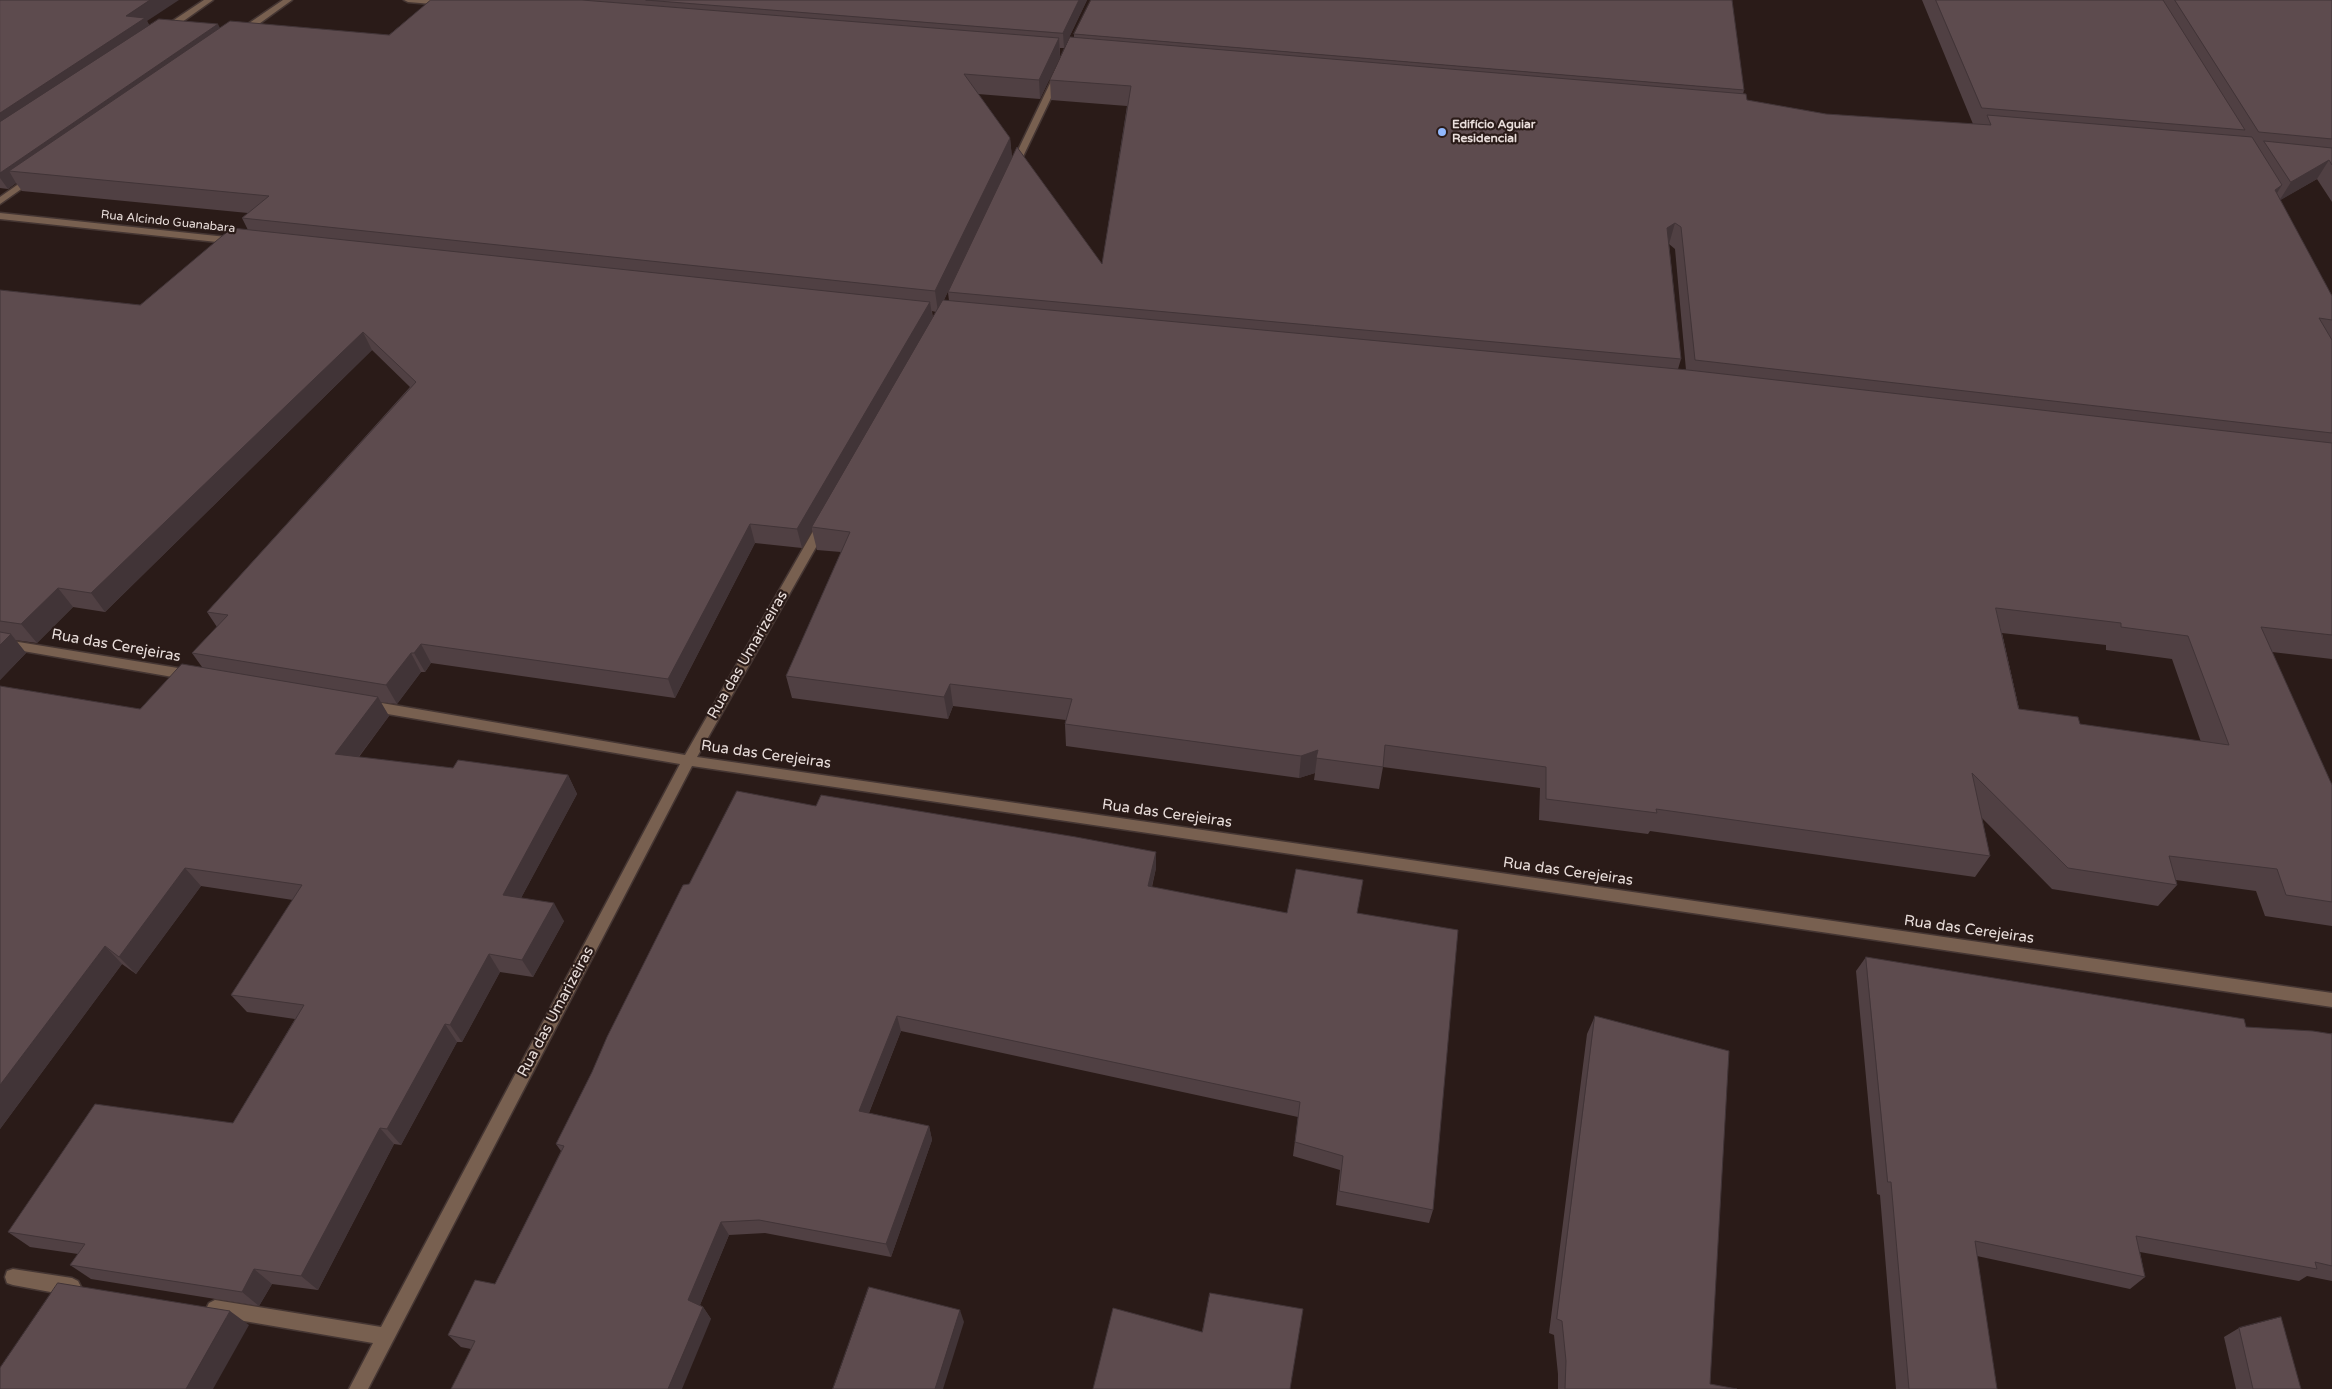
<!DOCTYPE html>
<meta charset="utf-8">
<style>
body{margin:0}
canvas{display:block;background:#2a1b18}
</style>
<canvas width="2332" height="1389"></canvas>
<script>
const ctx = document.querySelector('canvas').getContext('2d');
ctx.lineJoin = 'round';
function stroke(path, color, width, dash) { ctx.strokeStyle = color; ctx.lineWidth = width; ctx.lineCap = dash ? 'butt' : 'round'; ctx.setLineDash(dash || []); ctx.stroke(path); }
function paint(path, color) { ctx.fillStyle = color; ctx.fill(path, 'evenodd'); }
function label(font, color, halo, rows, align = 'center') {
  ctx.font = font + ' "Varela Round",sans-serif'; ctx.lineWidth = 4.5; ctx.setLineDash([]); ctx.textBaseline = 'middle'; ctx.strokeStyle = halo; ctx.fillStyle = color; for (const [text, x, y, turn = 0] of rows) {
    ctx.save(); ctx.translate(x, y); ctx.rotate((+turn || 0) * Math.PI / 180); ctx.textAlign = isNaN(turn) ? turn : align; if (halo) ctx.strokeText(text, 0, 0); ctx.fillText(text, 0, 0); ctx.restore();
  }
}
const minor = new Path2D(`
 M204,0H213L168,32H162V28Z
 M283,0H292L245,34H239V30Z
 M404,0H434L448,3L444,5L408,2Z
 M1054,75L1061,77L1018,167L1011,169L1010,167Z
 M30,176L37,178L0,204V197Z
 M0,213L236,238L241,241L236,244L0,219Z
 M822,522L828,526L697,757L2332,993V1007L692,766L368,1389H349L373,1343L209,1315L206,1309L209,1303L215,1300L381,1327L680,764L370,711L364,706L366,703L370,701L685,755L816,526Z
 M0,639L190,670L196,675L190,680L0,647Z
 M13,1269L72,1278L78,1281L81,1287L78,1293L72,1296L13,1285L7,1283L5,1277L7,1271Z`);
stroke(minor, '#453633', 3);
paint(minor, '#786050');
paint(new Path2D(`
 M0,0L147,21L149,25L389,35L431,0H1087L1064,48H1060V57L1040,99L978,94L1010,138L1012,158L944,300L949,301L948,292L1102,264L1127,106L1051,100L1050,80L1074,37V34L1744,90L1743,94L1747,100L1826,114L1973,124L1922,0H2332V202L2317,179L2280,200L2332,296V659L2272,652L2332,785V926L2265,916L2256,891L2176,880L2177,885L2158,906L2052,889L1982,818L1990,856L1975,877L1650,831L1648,834L1539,820L1540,788L1383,767L1379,789L1314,780L1315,773L1299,778L1066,746L1065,724L1066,720L953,706L948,719L792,698L786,676L841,552L817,550L812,530L802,548L755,543L675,698L431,663L425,672H421L397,704L380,702L389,716L359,757L453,768L568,775L577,794L521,898L564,921L533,977L500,972L462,1042H457L401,1145L394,1144L318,1290L272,1284L259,1306L91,1279L70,1265L78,1254L30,1247L8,1232L233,1123L295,1019L247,1012L231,995L293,900L201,886L136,974L122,964L0,1129V686L140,709L202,667L192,653L217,627L207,612L410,387L372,350L105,612L73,607L37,643L15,640L26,653L0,680V290L140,305L248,230L242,218L248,213L22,191L16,183L8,189L0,188ZM1669,244L1675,249L1686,370L1678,369L1681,359ZM932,311L936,312L933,318ZM2002,633L2106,645V650L2172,659L2201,742L2080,724L2019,709Z
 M816,806L1156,852V868L1152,887L1287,913H1357L1433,1210L1429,1223L1336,1205L1340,1170L1293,1156L1298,1117L901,1031L869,1113L929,1126L932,1140L891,1257L765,1233L729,1235L700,1305L703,1307L711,1319L471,1349L461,1347L448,1335L495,1284L561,1151L556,1144L689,884Z
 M1866,957L2246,1027L2330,1034L2332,1033V1281L2307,1276L2299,1281L2140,1252L2145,1277L2130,1289L1977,1256L1997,1389H1896L1880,1195L1877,1194L1856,971Z
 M1595,1016L1710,1384L1737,1389H1558V1374L1554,1335L1549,1333L1587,1034Z
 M2239,1328L2301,1389H2236L2224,1337Z`), '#504043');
paint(new Path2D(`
 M150,0H179L147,21L153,32L0,134V113L126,16Z
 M1079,0H1087L1064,48L1063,33Z
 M218,24L225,38L9,171L16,183L8,189L0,178V173Z
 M1059,38L1060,57L1040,99L1039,80Z
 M1010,138L1012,158L938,312L935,291Z
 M2329,160L2317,179L2279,201L2291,182Z
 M2282,185L2269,206L2275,190Z
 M1675,223L1669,244L1667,228Z
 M930,302L933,321L812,527V530L802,548L797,529Z
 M363,332L372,350L105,612L91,593Z
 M750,524L755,543L675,698L668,679Z
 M58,588L73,607L37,643L21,624Z
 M11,634L26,653L0,680V645Z
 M421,644L431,663L425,672L414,653Z
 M411,653L421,672L397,704L386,685Z
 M950,684L953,706L948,719L944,697Z
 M378,697L389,716L347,772L335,754Z
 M1318,750L1315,773L1299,778L1301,756Z
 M568,775L577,794L513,913L503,895Z
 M1156,852V868L1148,902V886Z
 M185,868L201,886L136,974L119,957Z
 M554,903L564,921L533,977L522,960Z
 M105,946L122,964L0,1129V1085Z
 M489,954L500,972L462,1042L450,1025Z
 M897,1016L901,1031L864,1125L859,1111Z
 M445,1024L457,1042L401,1145L387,1129Z
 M929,1126L932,1140L891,1257L886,1244Z
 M380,1128L394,1144L318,1290L301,1276Z
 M721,1222L729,1235L697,1312L688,1300Z
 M254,1269L272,1284L259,1306L242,1292Z
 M703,1307L711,1319L682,1389H668Z
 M960,1310L964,1322L943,1389H935Z
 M230,1311L249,1325L213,1389H186Z`), '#413437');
const building = new Path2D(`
 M0,0H150L126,16L145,18L0,113Z
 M431,0H582L1059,38L1039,80L964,74L1010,138L935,291L242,218L269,196L9,171L230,21L389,35Z
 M646,0H1079L1063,33Z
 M1091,0H1732L1744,90L1074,34Z
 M1936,0H2163L2245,130L1982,108Z
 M2175,0H2332V139L2259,132Z
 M159,19L218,24L0,173V122Z
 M1070,37L1746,94L1747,100L1826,114L1991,125L1987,115L2252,137L2282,185L2275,190L2332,296V320L2319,318L2332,340V433L1695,360L1681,227L1675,223L1667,228L1681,359L948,292L1017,147L1102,264L1131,86L1050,80Z
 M2264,141L2332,148V165L2329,160L2291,182Z
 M232,228L930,302L797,529L750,524L668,679L421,644L414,653H411L386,685L192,653L228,615L207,612L416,382L363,332L91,593L58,588L21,624L0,621V290L140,305Z
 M943,300L1688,370L2332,443V635L2261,627L2332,785V902L2286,895L2277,869L2169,856L2177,885L2068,868L1972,773L1990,856L1656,809L1657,813L1546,799V767L1385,745L1383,767L1316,758L1318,750L1301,756L1065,724L1072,699L950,684L944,697L786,676L850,532L812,527ZM1996,608L2121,623V627L2188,636L2229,745L2080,724L2078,717L2019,709Z
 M0,632L11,634L0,645Z
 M182,664L378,697L335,754L453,768L458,760L568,775L503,895L554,903L522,960L489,954L450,1025L445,1024L387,1129L380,1128L301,1276L254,1269L242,1292L70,1265L85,1244L8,1232L95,1104L233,1123L304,1005L231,995L302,885L185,868L119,957L105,946L0,1085V686L140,709Z
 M737,791L816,806L821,795L1076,837L1156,852L1148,886L1287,913L1296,869L1363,880L1357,913L1458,930L1433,1210L1339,1191L1343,1156L1295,1142L1300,1102L897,1016L859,1111L929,1126L886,1244L759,1220L721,1222L688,1300L703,1307L668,1389H451L475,1341L448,1335L475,1280L495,1284L564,1146L556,1144L592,1072L607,1037L683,885L689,884Z
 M1866,957L2244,1019L2246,1027L2313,1031L2332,1034V1266L2315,1262L2317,1269L2136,1236L2145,1277L1975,1241L1997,1389H1909L1891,1182H1888Z
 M1595,1016L1729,1051L1710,1384L1737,1389H1565L1566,1361L1562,1321L1557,1319Z
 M58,1283L230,1311L186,1389H0V1368Z
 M869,1287L960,1310L935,1389H833Z
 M1210,1293L1303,1309L1290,1389H1093L1113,1308L1202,1332Z
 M2281,1317L2301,1389H2253L2239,1328Z`);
paint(building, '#5d4b4e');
stroke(building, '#413437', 1);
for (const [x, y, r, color] of [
 [1442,132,5,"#91b8fd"]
]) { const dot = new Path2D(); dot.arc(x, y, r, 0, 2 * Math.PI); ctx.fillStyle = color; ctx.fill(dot); stroke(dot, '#2a1b18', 2); }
label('bold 12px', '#e9dedb', '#2a1b18', [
 ["Edifício Aguiar",1452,125],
 ["Residencial",1452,139]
], 'left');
label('12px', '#e9dedb', '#2a1b18', [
 ["Rua Alcindo Guanabara",168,222,6]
]);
label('15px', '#e9dedb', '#2a1b18', [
 ["Rua das Cerejeiras",116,646,10],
 ["Rua das Umarizeiras",748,655,-60],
 ["Rua das Cerejeiras",766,755,8],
 ["Rua das Cerejeiras",1167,814,8],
 ["Rua das Cerejeiras",1568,872,8],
 ["Rua das Cerejeiras",1969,930,8],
 ["Rua das Umarizeiras",556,1012,-62]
]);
</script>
